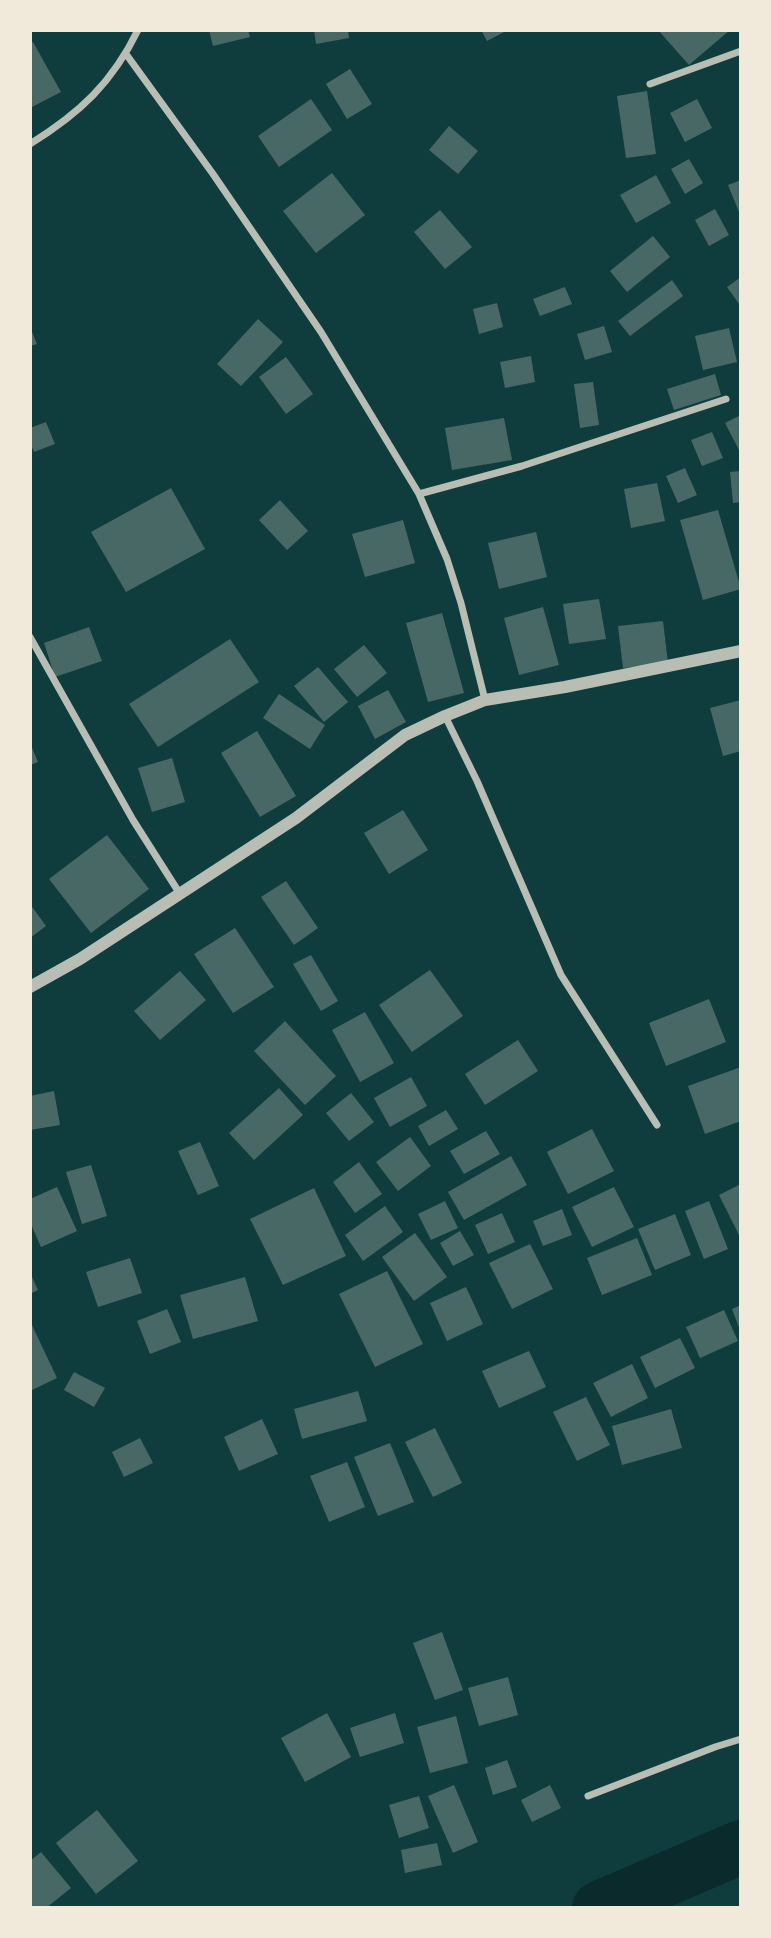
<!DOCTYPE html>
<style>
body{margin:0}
#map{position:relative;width:771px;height:1938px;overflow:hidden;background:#0f3d3e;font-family:Merriweather,serif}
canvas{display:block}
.frame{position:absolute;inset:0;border:32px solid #f1e9da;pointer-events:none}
</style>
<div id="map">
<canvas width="771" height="1938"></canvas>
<div class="frame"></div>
</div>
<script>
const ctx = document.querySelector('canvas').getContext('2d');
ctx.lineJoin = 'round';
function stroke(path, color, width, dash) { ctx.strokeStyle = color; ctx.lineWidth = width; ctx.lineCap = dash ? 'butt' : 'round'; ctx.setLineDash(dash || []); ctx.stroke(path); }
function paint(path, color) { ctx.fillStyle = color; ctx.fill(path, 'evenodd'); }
stroke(new Path2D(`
 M599,1908L741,1847`), '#0a2a2b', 54);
paint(new Path2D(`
 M209,30H248L250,37L213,46Z
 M314,30H348L349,38L316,44Z
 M481,30H508L487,41Z
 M658,30H730L689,65Z
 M33,42L61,92L30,108V44Z
 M350,69L372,104L347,119L326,84Z
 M647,91L656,154L626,158L617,96Z
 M311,99L332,130L279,167L258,136Z
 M697,99L712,128L685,142L670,113Z
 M449,126L478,151L458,174L429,150Z
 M689,159L703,183L685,194L671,169Z
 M332,173L365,215L316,253L283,211Z
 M656,175L671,203L636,223L620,195Z
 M741,180V217L728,185Z
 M715,209L729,235L709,246L695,220Z
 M440,210L472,247L445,269L414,232Z
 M653,236L670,257L627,292L610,271Z
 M741,277V302L739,304L727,287Z
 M672,280L683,296L630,336L618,321Z
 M565,287L572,304L540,316L533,299Z
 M497,303L503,327L479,334L473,309Z
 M258,319L283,342L241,386L217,364Z
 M604,326L612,352L585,360L577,334Z
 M30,327L37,344L30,346Z
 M729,328L737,362L703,370L695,336Z
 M531,356L535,382L505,388L500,362Z
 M286,357L313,394L286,414L259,377Z
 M715,374L721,395L674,410L667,389Z
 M593,382L599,425L580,428L574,384Z
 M741,415V454L725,423Z
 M504,418L512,460L452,470L445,428Z
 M46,422L55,444L34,452L30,442V428Z
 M712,432L723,458L702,466L691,440Z
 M685,468L697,495L678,503L666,476Z
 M741,471V502L733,503L730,472Z
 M657,483L665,521L631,528L624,489Z
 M171,488L205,549L126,592L91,532Z
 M280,500L308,531L287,550L259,520Z
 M718,510L741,589L703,600L680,520Z
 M403,520L415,563L365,577L352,534Z
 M536,532L547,577L499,589L488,543Z
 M599,599L606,639L569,644L563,604Z
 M543,607L559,665L519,675L504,618Z
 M442,613L464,693L428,702L406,623Z
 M663,621L668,663L623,668L618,626Z
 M89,627L102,661L55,677L44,643Z
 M230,639L259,682L158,747L129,704Z
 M364,645L387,673L357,697L334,669Z
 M318,667L348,702L324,722L294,686Z
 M388,690L406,722L375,739L358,706Z
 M279,694L325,725L310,749L263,718Z
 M741,700V751L723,756L710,708Z
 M257,731L296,796L260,817L221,753Z
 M30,743L38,762L30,765Z
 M172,758L185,802L152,812L138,768Z
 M403,810L428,850L389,874L364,833Z
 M107,835L149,889L91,933L49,879Z
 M286,881L318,928L294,945L261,897Z
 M30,904L46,926L30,938Z
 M235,928L274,987L233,1013L194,954Z
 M311,955L338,1001L321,1011L293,964Z
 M430,970L463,1016L412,1052L379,1005Z
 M180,971L206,1000L160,1040L134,1011Z
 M709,999L726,1042L666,1066L649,1023Z
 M365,1012L394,1063L360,1082L332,1030Z
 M285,1021L336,1076L305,1105L254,1051Z
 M518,1040L538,1071L485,1105L465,1074Z
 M741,1067V1121L705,1134L688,1086Z
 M411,1077L427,1106L390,1127L374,1098Z
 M279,1088L303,1115L254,1160L229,1133Z
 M54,1091L60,1125L30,1130V1096Z
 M351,1093L374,1122L349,1141L326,1113Z
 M446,1110L458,1129L429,1146L418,1126Z
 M592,1129L614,1171L568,1194L547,1152Z
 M486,1131L500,1154L464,1174L450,1151Z
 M410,1137L431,1166L398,1191L376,1162Z
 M200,1142L219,1186L198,1195L178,1151Z
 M511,1156L527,1185L464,1220L448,1192Z
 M359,1162L382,1194L355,1213L333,1182Z
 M91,1165L107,1216L82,1224L66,1172Z
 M741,1184V1239L719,1195Z
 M57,1187L77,1231L41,1247L30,1222V1199Z
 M614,1187L634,1227L592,1247L572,1207Z
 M314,1188L346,1256L283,1285L250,1219Z
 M445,1201L458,1228L431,1240L418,1214Z
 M709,1201L728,1249L704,1259L685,1211Z
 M385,1206L403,1232L363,1261L345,1235Z
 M562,1209L572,1235L543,1246L533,1221Z
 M502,1213L515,1242L488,1254L475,1225Z
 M675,1214L691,1255L655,1270L638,1229Z
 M460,1231L474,1255L453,1266L440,1243Z
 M415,1233L447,1277L414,1301L382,1257Z
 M637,1238L652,1275L602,1295L587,1258Z
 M530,1244L553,1289L512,1309L489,1263Z
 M130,1258L142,1293L98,1307L86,1272Z
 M387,1271L423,1344L375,1367L339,1294Z
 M30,1273L38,1290L30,1294Z
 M245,1277L258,1321L193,1339L180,1295Z
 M466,1287L483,1324L447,1341L430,1303Z
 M741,1305V1333L732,1309Z
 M167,1309L181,1342L150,1354L137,1321Z
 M724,1310L738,1341L700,1358L686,1327Z
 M30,1321L57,1378L30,1391Z
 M680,1338L695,1368L655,1388L640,1357Z
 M529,1351L546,1387L499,1408L482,1371Z
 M632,1364L648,1398L611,1417L593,1383Z
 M74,1372L105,1388L94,1407L64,1390Z
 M358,1391L367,1421L302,1439L294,1409Z
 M586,1397L610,1445L577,1461L553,1412Z
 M671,1409L682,1448L622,1465L612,1426Z
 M262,1419L278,1454L239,1471L224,1437Z
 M435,1428L462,1483L433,1497L405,1442Z
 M140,1438L153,1463L124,1477L112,1452Z
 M390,1443L414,1502L378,1516L354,1457Z
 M347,1462L365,1507L329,1522L310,1476Z
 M442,1632L463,1690L435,1700L413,1643Z
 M508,1677L518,1715L479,1726L468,1688Z
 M327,1713L351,1757L305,1782L281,1738Z
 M395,1713L404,1743L360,1757L350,1728Z
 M456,1716L468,1763L430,1773L417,1727Z
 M507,1760L517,1787L493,1795L485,1768Z
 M454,1785L478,1842L453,1853L428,1796Z
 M550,1785L561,1808L532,1822L521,1800Z
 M419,1796L429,1828L399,1838L389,1805Z
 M97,1810L138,1861L96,1894L56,1843Z
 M437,1843L442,1865L405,1873L401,1850Z
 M41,1852L71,1888L46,1908H30V1861Z`), '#486865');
stroke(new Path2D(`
 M126,54L213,174L321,332L419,494L447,559L461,603L485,700
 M650,84L741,51
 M30,144C80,113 112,83 138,30
 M419,494L522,466L726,399
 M30,637L133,820L180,894
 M445,716L477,781L561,975L657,1125
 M588,1796L715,1747L741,1739`), '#b8beb3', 7);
stroke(new Path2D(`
 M30,987L80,959L296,818L405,735L445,716L485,700L565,687L741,651`), '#b8beb3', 12);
</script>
